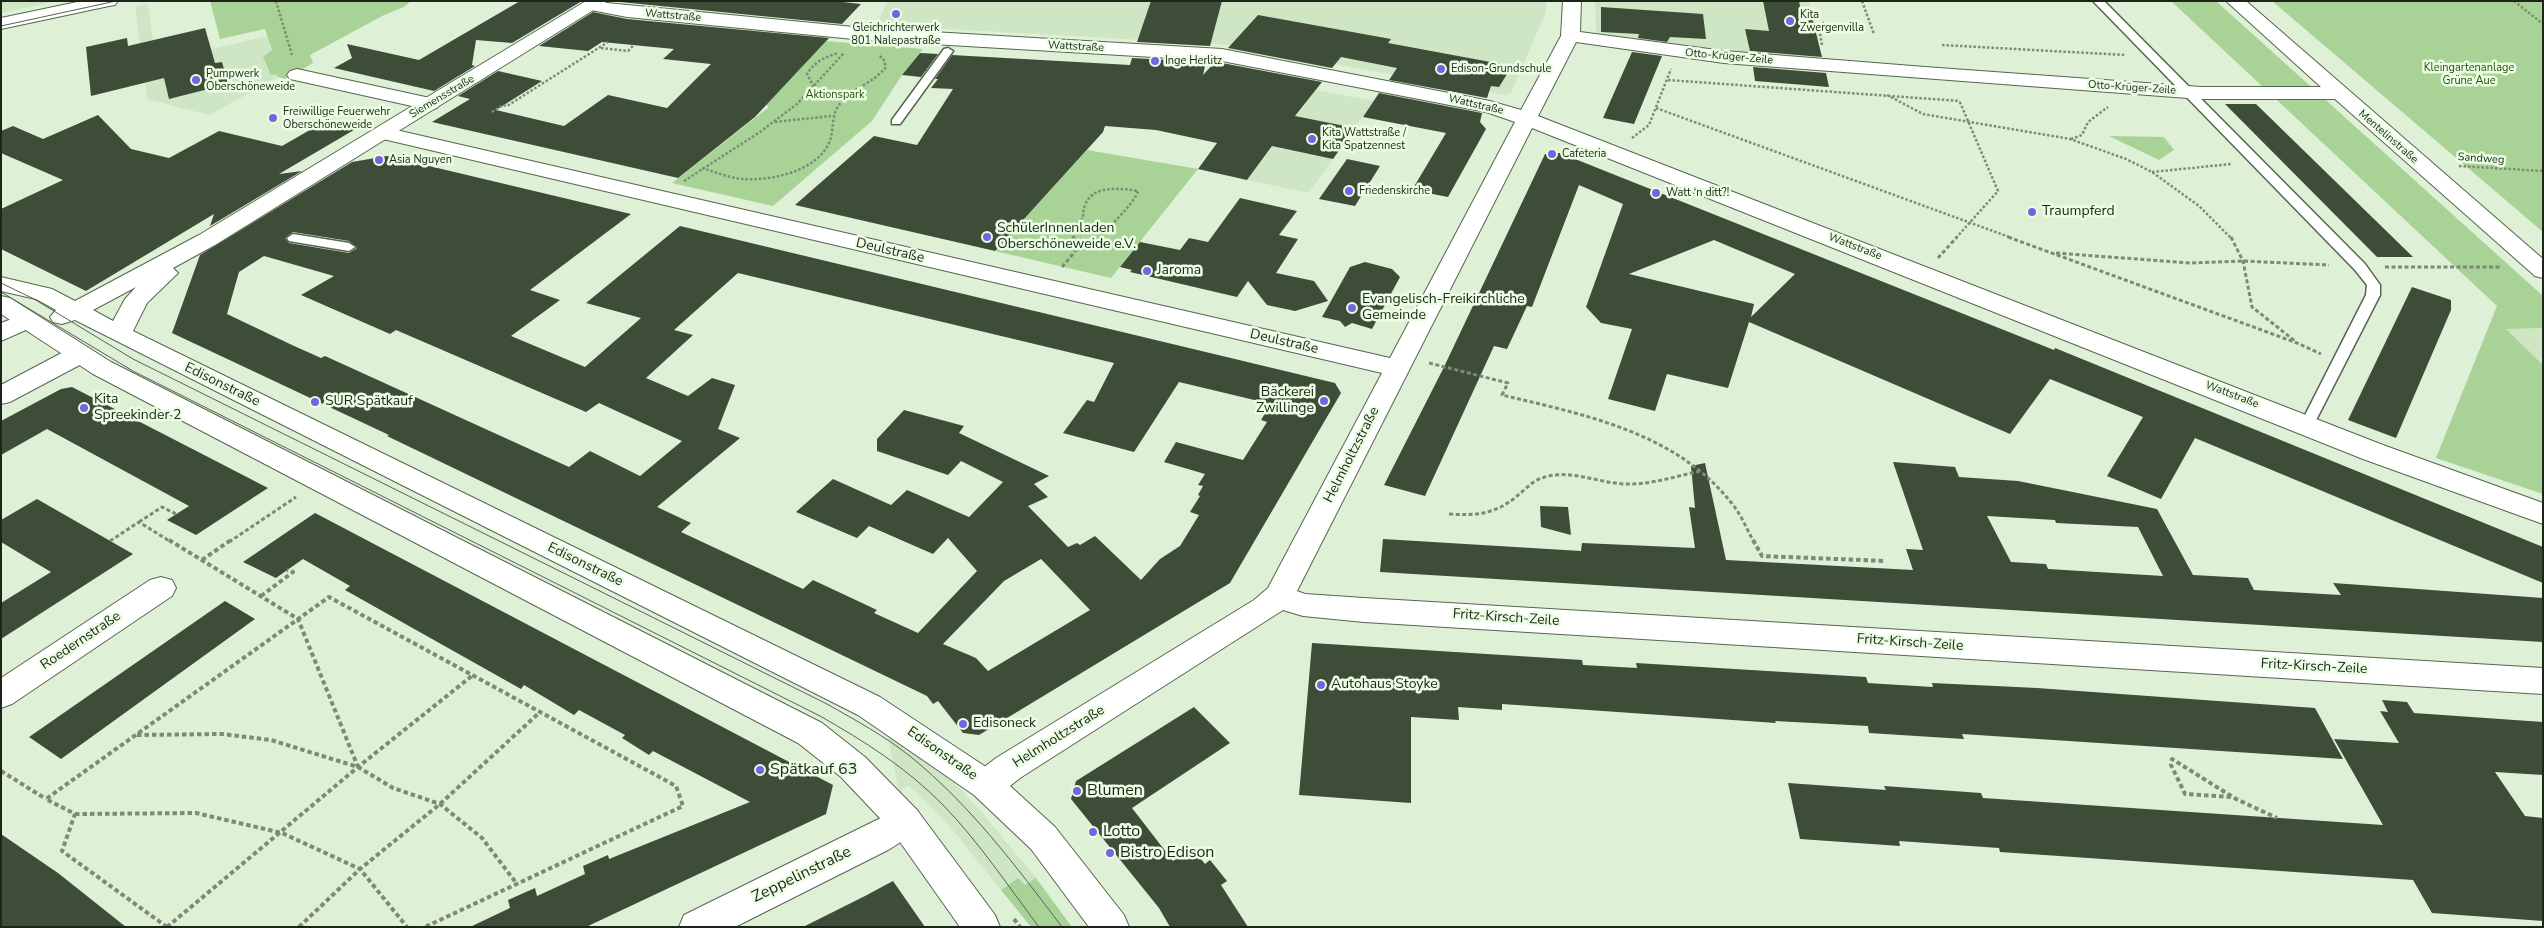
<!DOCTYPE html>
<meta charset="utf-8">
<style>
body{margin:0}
#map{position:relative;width:2544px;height:928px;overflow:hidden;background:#def1d6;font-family:"Nunito Sans",sans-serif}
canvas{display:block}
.frame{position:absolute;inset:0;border:2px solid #1d241a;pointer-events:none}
</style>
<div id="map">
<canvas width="2544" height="928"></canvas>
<div class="frame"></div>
</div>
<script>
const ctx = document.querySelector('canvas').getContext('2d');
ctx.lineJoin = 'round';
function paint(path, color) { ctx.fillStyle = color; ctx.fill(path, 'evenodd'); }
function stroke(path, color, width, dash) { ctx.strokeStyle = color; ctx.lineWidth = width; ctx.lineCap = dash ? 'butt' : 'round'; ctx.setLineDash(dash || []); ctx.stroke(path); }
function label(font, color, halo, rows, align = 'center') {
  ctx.font = font + ' "Nunito Sans",sans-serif'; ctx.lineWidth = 5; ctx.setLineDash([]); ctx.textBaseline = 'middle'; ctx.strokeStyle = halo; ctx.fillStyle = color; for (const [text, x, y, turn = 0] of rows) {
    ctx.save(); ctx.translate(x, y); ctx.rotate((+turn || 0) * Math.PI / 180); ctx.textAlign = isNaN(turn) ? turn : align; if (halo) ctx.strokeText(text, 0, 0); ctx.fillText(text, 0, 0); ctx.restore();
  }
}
paint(new Path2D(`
 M1,1H57L1,13Z
 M887,1H1546V12L1511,93L1506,95L1229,45L877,25Z
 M1595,1H1809L1819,38L1815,48L1818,60L1714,52L1600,37L1596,34Z
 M148,4L156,62L268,36L278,77L209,115L147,99L135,7Z
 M1316,90L1374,101L1309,193L1247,180Z
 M2543,328V365L2505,329Z
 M887,731L948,776L979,809L1036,878L1025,886L1018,878L1001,890L947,823L917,793L908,786L902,789V793L898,788Z`), '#cfe6c5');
paint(new Path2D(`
 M210,1H411L404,7L384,15L310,55L313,63L285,79L278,77L276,74L271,75L263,57L272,50L265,29L220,39Z
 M2171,1H2216L2543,296V328L2506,329L2543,365V494L2436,458L2497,306Z
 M2272,1H2543V232Z
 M826,41L923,49L902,75L872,121L773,206L672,183L769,107L766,105Z
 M2109,136L2164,137L2174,150L2159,160Z
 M1087,150L1198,169L1111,278L995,251Z
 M1018,878L1025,885L1036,878L1072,927H1031L1001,890Z`), '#a9d396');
paint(new Path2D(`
 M520,1H582L512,43L476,40L472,65L475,66L434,91L334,68L352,58L347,44L419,60Z
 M610,1H834L861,4L842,24Z
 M1151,1H1222L1210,46L1137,42Z
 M1763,1H1799L1802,16L1812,17L1822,57L1750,51L1745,29L1769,31Z
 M1601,7L1703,14L1706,39L1670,37L1667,42L1638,38L1639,34L1601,32Z
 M593,12L627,19L829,38L755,117L678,178L432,122L470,99L458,96L498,71L542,81L496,110L564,126L608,95L667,108L711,64L663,59L674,49L602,42L588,51L539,46Z
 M1258,15L1391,39L1388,43L1512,66L1499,87L1491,86L1487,98L1389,80L1397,68L1341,57L1332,68L1228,48Z
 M205,28L215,63L222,62L228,84L169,99L164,78L91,96L86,47L127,38L128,46Z
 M1632,52L1662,56L1634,124L1603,118Z
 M920,53L938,54L921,77L902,75Z
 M952,55L1130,65L1132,58L1206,62L1203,75L1215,62L1222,63L1322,82L1295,116L1355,128L1333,159L1272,146L1247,180L1198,169L1217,143L1156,130L1105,126L1103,132L995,251L795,205L874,136L917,145L953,89L931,88L938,79H935Z
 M1753,67L1826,73L1829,87L1755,81Z
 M1379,93L1482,113L1480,122L1486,129L1448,197L1412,190L1446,133L1363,117Z
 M2225,104H2256L2413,257H2377Z
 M98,115L131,149L169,158L219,131L282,146L329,119L359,127L279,174L302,171L210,226L214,214L86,291L1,249V209L63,180L1,153V131L13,126L43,139Z
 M1560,153L2054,350L2055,348L2543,547V583L2195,438L2161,499L2107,476L2143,417L2050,379L2010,434L1749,322L1728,388L1667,374L1655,411L1608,399L1632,329L1601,323L1586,307L1623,204L1579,185L1532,307L1527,306L1507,349L1494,346L1425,496L1384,485L1443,369L1545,154ZM1714,240L1795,274L1751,317L1754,304L1629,274Z
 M387,156L631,214L530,290L560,300L511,336L585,367L641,318L586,303L680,226L1335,383L1341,393L1230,583L979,735L963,733L938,701L933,704L927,696L387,436L389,435L172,333L200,255L352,162ZM293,232L349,241L357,248L349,253L289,243L285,238ZM264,256L334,276L301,295L390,334L396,330L586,412L599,403L682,441L640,476L590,451L569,467L325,356L321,358L292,345L227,314L239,272ZM738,273L1114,363L1094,402L1087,400L1063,433L1134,452L1179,382L1271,404L1261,420L1267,422L1243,460L1176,442L1164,462L1205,474L1198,485L1203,486L1198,495L1200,496L1190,512L1199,515L1180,546L1160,559L1141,580L1095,536L1080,545L1077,543L1068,547L1028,506L1048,497L1034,484L1049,476L959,433L964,426L904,410L877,439V451L948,475L961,461L1003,482L969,517L907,490L891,505L833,479L796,512L857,538L869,526L933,554L948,538L977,571L918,633L874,613L877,610L813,580L803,589L681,532L691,523L657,507L740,438L718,429L735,385L712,378L688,396L646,378L693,335L674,330ZM1041,559L1090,610L988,671L976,658L943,644L1004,581Z
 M1347,159L1380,166L1355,206L1319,199Z
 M1240,198L1297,211L1279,235L1298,239L1276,273L1314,281L1328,301L1295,311L1267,305L1248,281L1237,297L1130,272L1132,270L1120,267L1140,242L1180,250L1189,238L1208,242Z
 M1365,262L1392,269L1400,277L1372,329L1352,323L1345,327L1340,321L1322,317L1350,267Z
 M2412,287L2451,300V310L2396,438L2348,420Z
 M72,387L210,458L268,488L196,535L167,520L189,506L47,429L1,455V421L61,389Z
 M1893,462L1955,467L1959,477L2018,481L2157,509L2193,575L2248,578L2254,590L2341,595L2333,583L2543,598V642L1380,572L1383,539L1581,551L1582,543L1695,548L1689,507L1695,508L1691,466L1705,463L1726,560L1913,570L1906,549L1923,550ZM1987,516L2055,520L2056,523L2138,527L2163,576L2048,569L2046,564L2011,562Z
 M37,499L133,554L1,639V603L51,572L1,542V520Z
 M1540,506L1568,507L1571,535L1541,527Z
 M315,513L833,785L826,814L586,927H470L510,908L508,900L535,888L537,896L585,874L583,866L608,855L609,859L750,802L653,751L649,755L622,738L625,735L579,710L574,715L524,685L521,689L345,590L350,586L303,559L276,578L243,562Z
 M225,601L255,619L61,759L29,737Z
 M1312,643L1582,660L1583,665L1637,668L1636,663L1866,677L1868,683L1883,684L1933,687L1932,683L2037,688L2315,708L2343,759L1962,734L1964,739L1869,733L1868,726L1775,721L1776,723L1502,704V710L1458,707L1459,720L1411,717V803L1299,795Z
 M2382,700L2407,702L2414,713L2543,722V775L2495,772L2525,816L2543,818V921L2432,913L2413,880L2000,852L1999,848L1899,841L1900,846L1800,839L1788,783L1886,790L1884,786L1981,793L1983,798L2383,825L2334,739L2399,743L2380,711L2388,712Z
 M1194,707L1230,743L1132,808L1173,861L1192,848L1205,864L1210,860L1227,881L1221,885L1248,927H1170L1159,908L1071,799L1076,781Z
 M1,834L58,873L126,927H1Z
 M893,881L925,927H803L865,896Z`), '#3e4d37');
const lane = new Path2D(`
 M2093,1H2104L2365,264L2380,285V295L2312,428L2307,430L2300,425L2366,295L2367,285L2355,270Z
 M948,48L953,51L900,124H892V120L944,49Z
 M293,234L349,243L355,247L349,251L289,241L287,238Z`);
const street = new Path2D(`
 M586,1L864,28L1222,49L1490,101L1521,110L1561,36L1563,1H1581L1580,32L1724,51L1925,67L2201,87H2321L2226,1H2246L2543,259V278L2535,276L2335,99H2201L1724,63L1576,42L1538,116L2383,445L2543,503V524L2363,459L1532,128L1297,591L1305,594L1364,598L2543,668V694L1364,622L1303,616L1283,610L1020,778C1003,791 996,803 974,795L969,785L974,775L996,758L1254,600L1268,588L1382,373L383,139L376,137L373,133L376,129L383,127L1390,358L1515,122L1486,112L1222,61L864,40L627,17L586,9L583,5Z
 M297,69L430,98L437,100L440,104L437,108L430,110L290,79L287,75L290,71Z
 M28,313L37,315L40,320L37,325L1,341V323Z
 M80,346L89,348L93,354L89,360L10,402L1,404V385L71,348Z
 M161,577L172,580L176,588L172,596L12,704L1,708V678L150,580Z
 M905,806L917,810L922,821L917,832L888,850L735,927H679L684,915Z`);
const secondary = new Path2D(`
 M82,1H118L115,5L109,6L1,29V18Z
 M586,1H608L215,245L173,268L178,273L147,303L133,331L880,697L998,775L1055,827L1124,915L1129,927H1089L1031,849L974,795L858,715L75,320L62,324L53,322L50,317L56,310L36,299L1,291V277L52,289L75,301L199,235ZM136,287L125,299L113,321L93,310Z
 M1,296L10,298L111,362L822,723L865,757L917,810L995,915L1000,927H960L893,832L841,777L798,743L93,374L1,314Z`);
stroke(lane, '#56664f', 3);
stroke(street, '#56664f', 2);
stroke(secondary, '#56664f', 2);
stroke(new Path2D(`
 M276,1L292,55
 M1862,1L1874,34
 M2514,1L2543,24
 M1822,45L1819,28L1825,21
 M1942,45L2125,55
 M601,48L628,51L634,45
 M1668,80L1960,101
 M814,87L807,74C814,62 825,57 838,53
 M1887,95L1923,114L2070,139L2126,159L2152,172L2199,206L2231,238
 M1656,108L2012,238
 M492,112L503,105L507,106L608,42
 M775,122L831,116
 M1632,138L1649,125L1671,69
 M2071,139L2082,135L2088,122L2108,107
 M2459,166L2543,171
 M702,168C715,172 729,178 743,179C770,181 814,172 828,145C835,132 830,117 839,105C851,88 873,84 886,67L883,58L879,56
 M2152,172L2231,164
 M684,181L760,132L797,104L844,53
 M1074,238L1071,229L1083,218C1083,185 1113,187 1138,191C1136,201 1107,230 1098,238
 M1956,238L1998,191L1959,100`), '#7d8a78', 2.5, [2.5, 2]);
stroke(new Path2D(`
 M1073,237L1077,249
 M2008,237L2297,343L2321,354
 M2231,237L2243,261L2252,307L2295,341
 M1077,249L1093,243L1099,237
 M2056,253L2190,263L2243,261L2329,265
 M1938,258L1957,237
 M1062,267L1077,249
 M2385,267H2501
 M1429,363L1508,383L1502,395C1586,415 1678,433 1733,505C1742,516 1747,530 1754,542
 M1449,514C1476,516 1496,514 1517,496C1525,490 1532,481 1542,478C1568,468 1598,483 1625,484C1651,485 1676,476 1701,471
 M139,522L162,507L176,514
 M110,541L139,522L171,542
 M229,542L296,497`), '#7d8a78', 3, [4, 2.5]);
stroke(new Path2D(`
 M169,540L298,619L358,767
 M1753,540L1762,556L1886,561
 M202,560L231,540
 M261,596L293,572L287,570
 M137,735L222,734L271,740L358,767L393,788L440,804L482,838L517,884
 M1,771L46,799
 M2231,797L2185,794L2171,765L2172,759L2236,799L2277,818
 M75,814L196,813L282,833L360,869L407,927
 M1014,919L1020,927
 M167,927L62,851L75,814L46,799L329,597L676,786L683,806L425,927
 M167,927L358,767L473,675
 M299,927L360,869L440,804L540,712`), '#7d8a78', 4, [4.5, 3]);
paint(lane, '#fff');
paint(street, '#fff');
paint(secondary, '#fff');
stroke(new Path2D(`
 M1,26L116,1
 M1,283L34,299L133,359L827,704C855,720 885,736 911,757C970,805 1016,866 1062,927
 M1,292L133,371L820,716C864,741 907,768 943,805C979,842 1008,886 1039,927`), '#576152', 1);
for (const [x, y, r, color] of [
 [896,14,5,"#7664de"],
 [1790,21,5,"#7664de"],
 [1155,61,5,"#7664de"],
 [1441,69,5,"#7664de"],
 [196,80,5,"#7664de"],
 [273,118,5,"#7664de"],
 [1312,139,5,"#7664de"],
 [1552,154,5,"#7664de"],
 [379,160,5,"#7664de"],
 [1349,191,5,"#7664de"],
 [1656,193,5,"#7664de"],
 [2032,212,5,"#7664de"],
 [987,237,5,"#7664de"],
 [1147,271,5,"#7664de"],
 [1352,308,5,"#7664de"],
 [1324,401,5,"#7664de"],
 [315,402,5,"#7664de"],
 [84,408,5,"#7664de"],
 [1321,685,5,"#7664de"],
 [963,724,5,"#7664de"],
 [760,770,5,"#7664de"],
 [1077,791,5,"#7664de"],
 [1093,832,5,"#7664de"],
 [1110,853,5,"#7664de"]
]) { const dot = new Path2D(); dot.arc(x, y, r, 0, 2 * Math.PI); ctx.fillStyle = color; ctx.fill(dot); stroke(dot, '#ebfee3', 2); }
label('11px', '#1d241a', '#ebfee3', [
 ["Kita",1800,15],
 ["Zwergenvilla",1800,28],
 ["Gleichrichterwerk",896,28,"center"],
 ["801 Nalepastraße",896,41,"center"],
 ["Inge Herlitz",1165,61],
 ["Edison-Grundschule",1451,69],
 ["Pumpwerk",206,74],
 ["Oberschöneweide",206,87],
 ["Freiwillige Feuerwehr",283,112],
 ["Oberschöneweide",283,125],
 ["Kita Wattstraße /",1322,133],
 ["Kita Spatzennest",1322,146],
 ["Cafeteria",1562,154],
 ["Asia Nguyen",389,160],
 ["Friedenskirche",1359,191],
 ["Watt ‘n ditt?!",1666,193]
], 'left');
label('11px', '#1d241a', '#ebfee3', [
 ["Wattstraße",673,16,5],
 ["Wattstraße",1076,47,3],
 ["Otto-Krüger-Zeile",1729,57,5],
 ["Otto-Krüger-Zeile",2132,88,4],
 ["Siemensstraße",442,97,-31],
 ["Wattstraße",1476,105,13],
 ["Mentelinstraße",2388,137,41],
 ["Sandweg",2481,159,4],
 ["Wattstraße",1855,247,21],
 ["Wattstraße",2232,395,21]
]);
label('11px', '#295110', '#ebfee3', [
 ["Kleingartenanlage",2469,68],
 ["Grüne Aue",2469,81],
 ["Aktionspark",835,95]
]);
label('14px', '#1d241a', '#ebfee3', [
 ["Traumpferd",2042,212],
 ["SchülerInnenladen",997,229],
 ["Oberschöneweide e.V.",997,245],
 ["Jaroma",1157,271],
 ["Evangelisch-Freikirchliche",1362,300],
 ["Gemeinde",1362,316],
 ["Bäckerei",1314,393,"right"],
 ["Zwillinge",1314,409,"right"],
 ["Kita",94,400],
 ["Spreekinder 2",94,416],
 ["SUR Spätkauf",325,402],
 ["Autohaus Stoyke",1331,685],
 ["Edisoneck",973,724]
], 'left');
label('14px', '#1d241a', '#ebfee3', [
 ["Deulstraße",890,251,13],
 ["Deulstraße",1284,342,13],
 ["Edisonstraße",222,385,26],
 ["Helmholtzstraße",1352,455,-63],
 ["Edisonstraße",585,565,26],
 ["Fritz-Kirsch-Zeile",1506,618,4],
 ["Roedernstraße",81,641,-34],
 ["Fritz-Kirsch-Zeile",1910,643,4],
 ["Fritz-Kirsch-Zeile",2314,667,3],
 ["Helmholtzstraße",1059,737,-32],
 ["Edisonstraße",942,754,35]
]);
label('16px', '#1d241a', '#ebfee3', [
 ["Spätkauf 63",770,770],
 ["Blumen",1087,791],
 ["Lotto",1103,832],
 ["Bistro Edison",1120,853]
], 'left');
label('16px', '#1d241a', '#ebfee3', [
 ["Zeppelinstraße",802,875,-26]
]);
</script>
